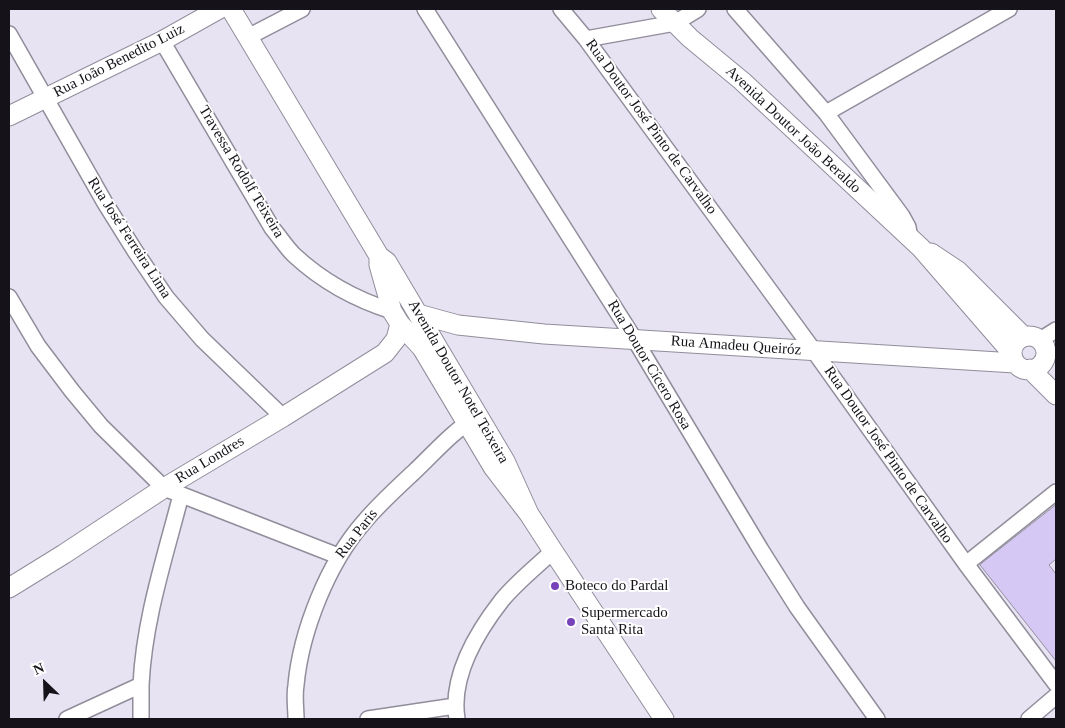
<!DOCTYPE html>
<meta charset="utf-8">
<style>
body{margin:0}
#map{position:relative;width:1065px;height:728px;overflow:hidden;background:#e7e3f3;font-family:Georgia,serif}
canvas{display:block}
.frame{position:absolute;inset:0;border:10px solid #151319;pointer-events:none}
.north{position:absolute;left:20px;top:658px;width:50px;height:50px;-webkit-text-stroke:4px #fff;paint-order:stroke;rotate:336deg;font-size:14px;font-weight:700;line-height:20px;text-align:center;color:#151319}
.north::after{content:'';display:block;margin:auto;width:18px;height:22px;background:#151319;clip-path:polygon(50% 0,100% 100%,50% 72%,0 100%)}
</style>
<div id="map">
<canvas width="1065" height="728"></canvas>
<div class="frame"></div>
<div class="north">N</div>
</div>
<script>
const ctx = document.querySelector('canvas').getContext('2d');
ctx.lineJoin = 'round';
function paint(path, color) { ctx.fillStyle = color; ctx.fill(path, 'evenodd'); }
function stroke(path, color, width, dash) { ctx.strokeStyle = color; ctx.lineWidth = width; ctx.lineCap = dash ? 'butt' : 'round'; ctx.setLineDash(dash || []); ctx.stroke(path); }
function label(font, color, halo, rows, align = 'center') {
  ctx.font = font + ' Georgia,serif'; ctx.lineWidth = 4; ctx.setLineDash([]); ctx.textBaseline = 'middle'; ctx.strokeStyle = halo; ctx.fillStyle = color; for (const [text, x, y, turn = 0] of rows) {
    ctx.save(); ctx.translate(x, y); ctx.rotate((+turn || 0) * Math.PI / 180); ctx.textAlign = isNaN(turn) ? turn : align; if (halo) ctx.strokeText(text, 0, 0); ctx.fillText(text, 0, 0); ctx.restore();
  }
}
const building = new Path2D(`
 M1056,505V559L1049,565L1056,574V661L980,565Z`);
paint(building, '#d6c8f4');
stroke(building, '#94909f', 1);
const minor = new Path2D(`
 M425,9L635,340L761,550L797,607L877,719
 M561,9L586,39L814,351L966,564L1056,684
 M735,9L826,113L902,216L908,227L910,239
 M9,34L105,203L135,251L166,297L202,339L283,417
 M248,37L302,9
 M586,39L675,23L698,9
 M162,41L272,228C279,236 286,247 294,255C322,281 357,300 392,311
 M826,113L1009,9
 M9,297L38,346L72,391L101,426L164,488L338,556
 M1040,340L1056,330
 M966,564L1056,492
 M67,719L141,685
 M141,719C141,708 141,696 141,685C144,620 165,557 181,495
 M296,719C296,708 294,696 296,685C301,631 328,563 364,522C379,504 398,487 415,471C434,453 453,431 475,418
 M368,719L455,706
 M457,719C450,676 477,632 502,600C517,582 536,567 553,551
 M1029,719L1056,696`);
const tertiary = new Path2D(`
 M231,9L379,256L387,262L505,461L529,514
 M661,9L690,38L742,81L921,248L1012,353
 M9,116L162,41L219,9
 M931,253L958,271L1024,337
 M379,257V265L392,311L400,324L422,348L493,467L529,514L553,551L664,719
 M418,314L458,325L544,334L1015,363
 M1012 353a17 17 0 1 1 34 0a17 17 0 1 1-34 0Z
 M1030,369L1056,395
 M9,588L64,554L164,488L283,417L385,353L396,339L400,324`);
stroke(minor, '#918d9b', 18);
stroke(tertiary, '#918d9b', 21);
stroke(minor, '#fff', 15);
stroke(tertiary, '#fff', 19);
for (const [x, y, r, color] of [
 [555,586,5,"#7643bb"],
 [571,622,5,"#7643bb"]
]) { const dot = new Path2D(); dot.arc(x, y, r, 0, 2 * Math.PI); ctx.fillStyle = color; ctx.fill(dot); stroke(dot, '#fff', 2); }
label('15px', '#151319', '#fff', [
 ["Rua João Benedito Luiz",119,61,-27],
 ["Rua Doutor José Pinto de Carvalho",651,127,54],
 ["Avenida Doutor João Beraldo",793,130,43],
 ["Travessa Rodolf Teixeira",241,172,59],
 ["Rua José Ferreira Lima",129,238,57],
 ["Rua Amadeu Queiróz",736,346,4],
 ["Rua Doutor Cícero Rosa",649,365,59],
 ["Avenida Doutor Notel Teixeira",458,382,60],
 ["Rua Doutor José Pinto de Carvalho",888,455,55],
 ["Rua Londres",210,460,-31],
 ["Rua Paris",357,534,-52]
]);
label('15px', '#151319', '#fff', [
 ["Boteco do Pardal",565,586],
 ["Supermercado",581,613],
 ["Santa Rita",581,630]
], 'left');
</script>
